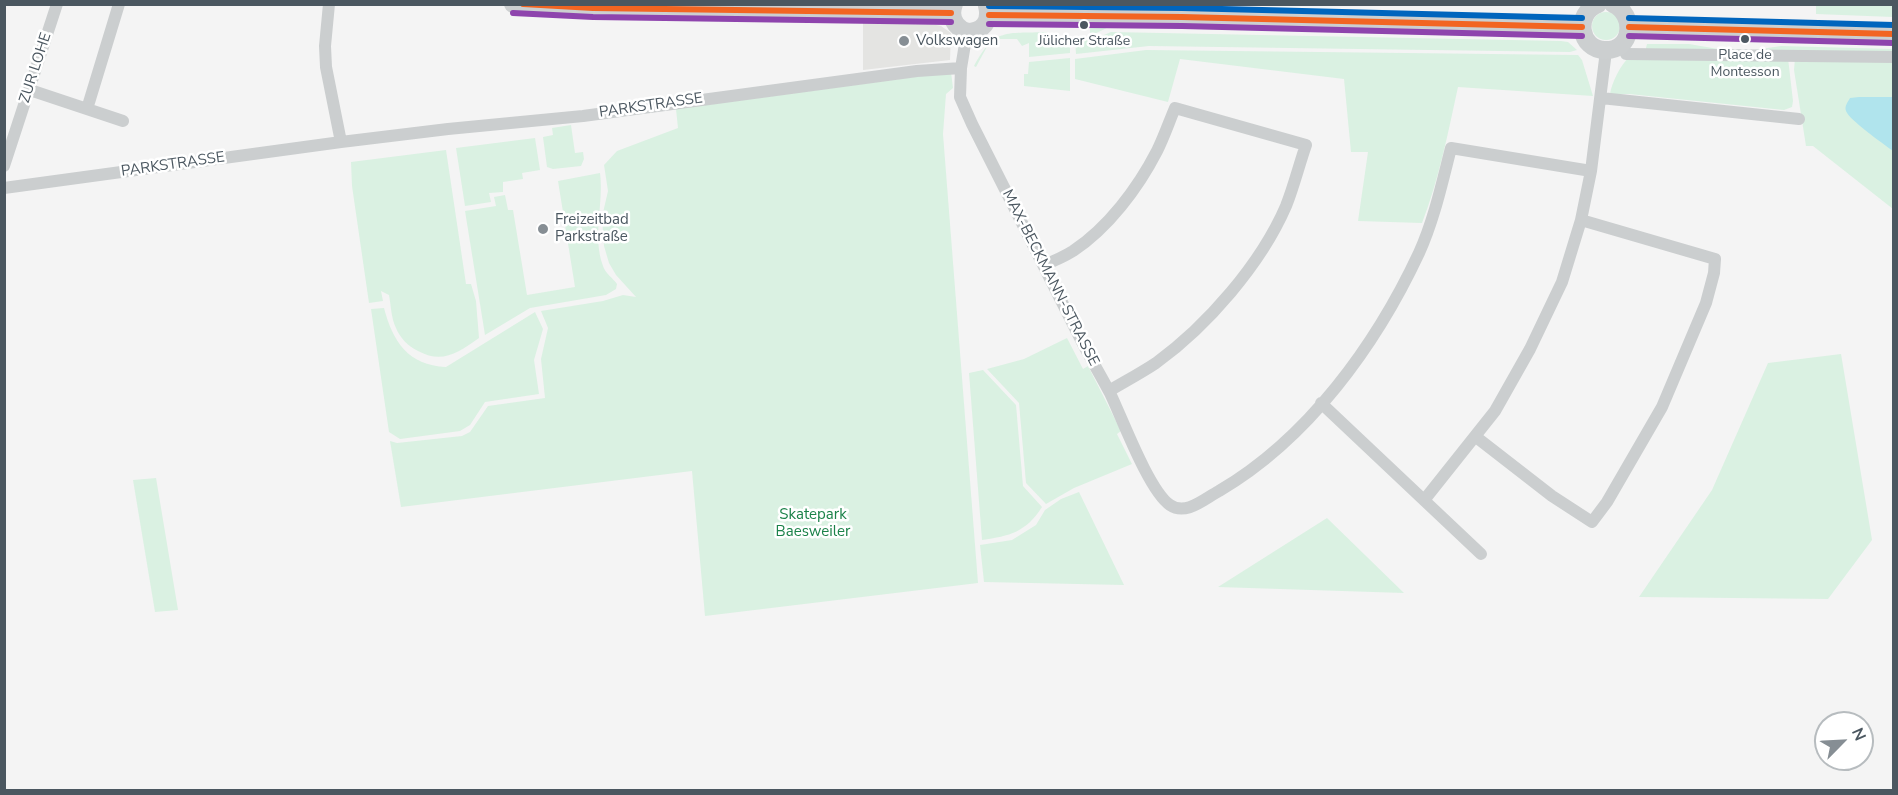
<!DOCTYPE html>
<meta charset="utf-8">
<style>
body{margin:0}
#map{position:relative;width:1898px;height:795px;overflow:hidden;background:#f4f4f4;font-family:"Nunito Sans",sans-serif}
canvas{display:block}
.frame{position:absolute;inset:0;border:6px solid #4b5760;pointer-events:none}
.north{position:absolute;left:1814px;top:711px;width:60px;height:60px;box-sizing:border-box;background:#fff;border:2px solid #b7bcbf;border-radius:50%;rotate:66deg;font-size:16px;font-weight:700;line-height:24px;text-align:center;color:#4b5760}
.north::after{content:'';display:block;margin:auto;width:21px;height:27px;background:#868e94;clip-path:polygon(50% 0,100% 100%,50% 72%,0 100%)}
</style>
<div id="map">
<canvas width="1898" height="795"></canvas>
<div class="frame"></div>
<div class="north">N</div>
</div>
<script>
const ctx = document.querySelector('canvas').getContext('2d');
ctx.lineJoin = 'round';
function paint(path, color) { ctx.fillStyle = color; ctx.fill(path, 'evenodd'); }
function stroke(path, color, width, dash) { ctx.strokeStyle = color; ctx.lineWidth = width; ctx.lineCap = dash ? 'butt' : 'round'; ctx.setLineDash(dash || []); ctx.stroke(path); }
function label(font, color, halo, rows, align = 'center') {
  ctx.font = font + ' "Nunito Sans",sans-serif'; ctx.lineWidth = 5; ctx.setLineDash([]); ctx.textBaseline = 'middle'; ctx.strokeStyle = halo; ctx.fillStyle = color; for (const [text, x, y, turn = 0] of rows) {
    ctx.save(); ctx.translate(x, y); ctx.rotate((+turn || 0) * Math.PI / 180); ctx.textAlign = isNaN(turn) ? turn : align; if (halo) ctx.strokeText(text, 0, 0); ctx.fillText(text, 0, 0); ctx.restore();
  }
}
paint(new Path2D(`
 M863,19L916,21L941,26L951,33L950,60L863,70Z`), '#e4e4e2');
paint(new Path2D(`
 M1816,5H1893V17L1816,14Z
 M1592 26a14 14 0 1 1 28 0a14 14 0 1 1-28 0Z
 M1133,23L1558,33V37L1109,27L1090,36V28Z
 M1046,32L1058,40H1070V53L1029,57V43L1022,46L1017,39H1000L998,42L989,43L976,67L974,66C995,27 1006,34 1046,32Z
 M1111,32L1561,41L1568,42L1577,50L1570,52L1149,46L1076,54L1075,40H1092Z
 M1647,44H1689L1718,49L1754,50L1781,46L1893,49L1894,54L1645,52Z
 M1146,50L1578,55L1582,60L1593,96L1458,87C1448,133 1439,179 1422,223L1358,221L1368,152H1351L1344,79L1180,59L1168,102L1075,79V59Z
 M1629,57L1788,58L1793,101L1792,107L1784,110L1629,94H1610C1612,82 1620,66 1629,57Z
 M1070,58V91L1024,86V74H1028L1029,62Z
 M1795,58L1893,60V209L1813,146H1806L1794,70Z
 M951,72L953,88L946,94L943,134L978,583L705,616L692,471L401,507L390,441L397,443L462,436L470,432L488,406L545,398L541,359L548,328L541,311L603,301L623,295L636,297L616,275L609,263L604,246L602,217L608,191L604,165L617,151L678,128L676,109Z
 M571,125L575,153L583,152L584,159L581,166L553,169L547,167L543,137L553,135L552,128Z
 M535,138L540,170L522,173L523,179L503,182V192L489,193L491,202L465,206L456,148Z
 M446,150L466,284H471L476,301L479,338C458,353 442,364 418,351C408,346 400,338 396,328C391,318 391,305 389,295L381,291L383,301L369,303L352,186L351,162Z
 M600,173C604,204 592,235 603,266C605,273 613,278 617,284L616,289L606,295L530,308L485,335L465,211L496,206L494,197L505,195L508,210H513L527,295L575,287L558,181Z
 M384,308C393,342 408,365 446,367L535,312L543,329L534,360L539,394L485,402L470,425L460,431L400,439L389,432L371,309Z
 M1067,338L1083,369L1088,366L1121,431L1117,434L1132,464L1074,488L1046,504L1026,483L1019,403L987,369L1024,359Z
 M1841,354L1872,540L1828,599L1639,597L1712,490L1768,363Z
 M983,370L1016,405L1023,486L1042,507C1026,532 1010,536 982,540L969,373Z
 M156,478L178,610L155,612L133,480Z
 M1079,492L1124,585L984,582L980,545L1012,540L1036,525L1045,510L1061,499Z
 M1327,518L1404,593L1218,587Z`), '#daf1e2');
paint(new Path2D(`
 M1859,97H1893V151C1884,144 1849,120 1846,111C1844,106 1848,102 1850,98Z`), '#b0e4ed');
stroke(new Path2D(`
 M329,4L325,46L326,67L341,142
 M967,32L961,68L960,97L972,124C1007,194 1042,263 1077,332C1087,353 1099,372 1110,393C1122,418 1149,491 1170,505C1186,516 1204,499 1219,491C1308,439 1376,345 1419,253C1434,220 1442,183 1451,148L1591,171
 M1626,54L1894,57
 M30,90L87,109L119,4
 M1601,98L1799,119
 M87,109L123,121
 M4,166L57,4
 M4,188L341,142L448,129L583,116L917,71L961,68
 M1044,265C1054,261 1065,256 1073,251C1108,228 1138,188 1157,151C1164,137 1169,122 1175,108L1306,145C1299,165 1294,186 1286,206C1261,264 1207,326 1156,363C1141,373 1124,382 1109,391
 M1321,403L1481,554
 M1476,437L1552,496L1592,522L1607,502L1662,407L1706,303L1714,273L1715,259L1581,220
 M1425,499L1495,411L1530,349L1562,282L1581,220L1591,171L1606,51`), '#cbcecf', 12);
stroke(new Path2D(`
 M513,4L593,8L951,13
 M954,4C949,17 954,27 967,32C983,32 991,21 987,6
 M1598,4C1574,13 1579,50 1605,50C1633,51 1636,14 1613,4
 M989,15L1182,17L1582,27
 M1629,27L1894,34`), '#cccfd0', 18);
stroke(new Path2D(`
 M523,4L593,8L951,13
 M989,15L1182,17L1582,27
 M1629,27L1894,34`), '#f26522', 6);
stroke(new Path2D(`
 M513,13L593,17L951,22
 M989,24L1182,26L1582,36
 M1629,36L1894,43`), '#8e44ad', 6);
stroke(new Path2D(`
 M989,6L1182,8L1582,18
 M1629,18L1894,25`), '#0065bd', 6);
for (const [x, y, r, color] of [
 [1084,25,5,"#4b5760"],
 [1745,39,5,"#4b5760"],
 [904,41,6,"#868e94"],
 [543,229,6,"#868e94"]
]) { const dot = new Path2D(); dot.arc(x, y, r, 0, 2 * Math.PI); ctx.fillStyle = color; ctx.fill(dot); stroke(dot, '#fff', 2); }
label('14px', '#4b5760', '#fff', [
 ["Jülicher Straße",1084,42],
 ["Place de",1745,56],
 ["Montesson",1745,73]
]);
label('15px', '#4b5760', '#fff', [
 ["Volkswagen",916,41],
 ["Freizeitbad",555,220],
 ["Parkstraße",555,237]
], 'left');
label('15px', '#4b5760', '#fff', [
 ["ZUR LOHE",36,68,-72],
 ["PARKSTRASSE",651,106,-8],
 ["PARKSTRASSE",173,165,-8],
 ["MAX-BECKMANN-STRASSE",1050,278,63]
]);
label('15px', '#1b8249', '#fff', [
 ["Skatepark",813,515],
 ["Baesweiler",813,532]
]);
</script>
